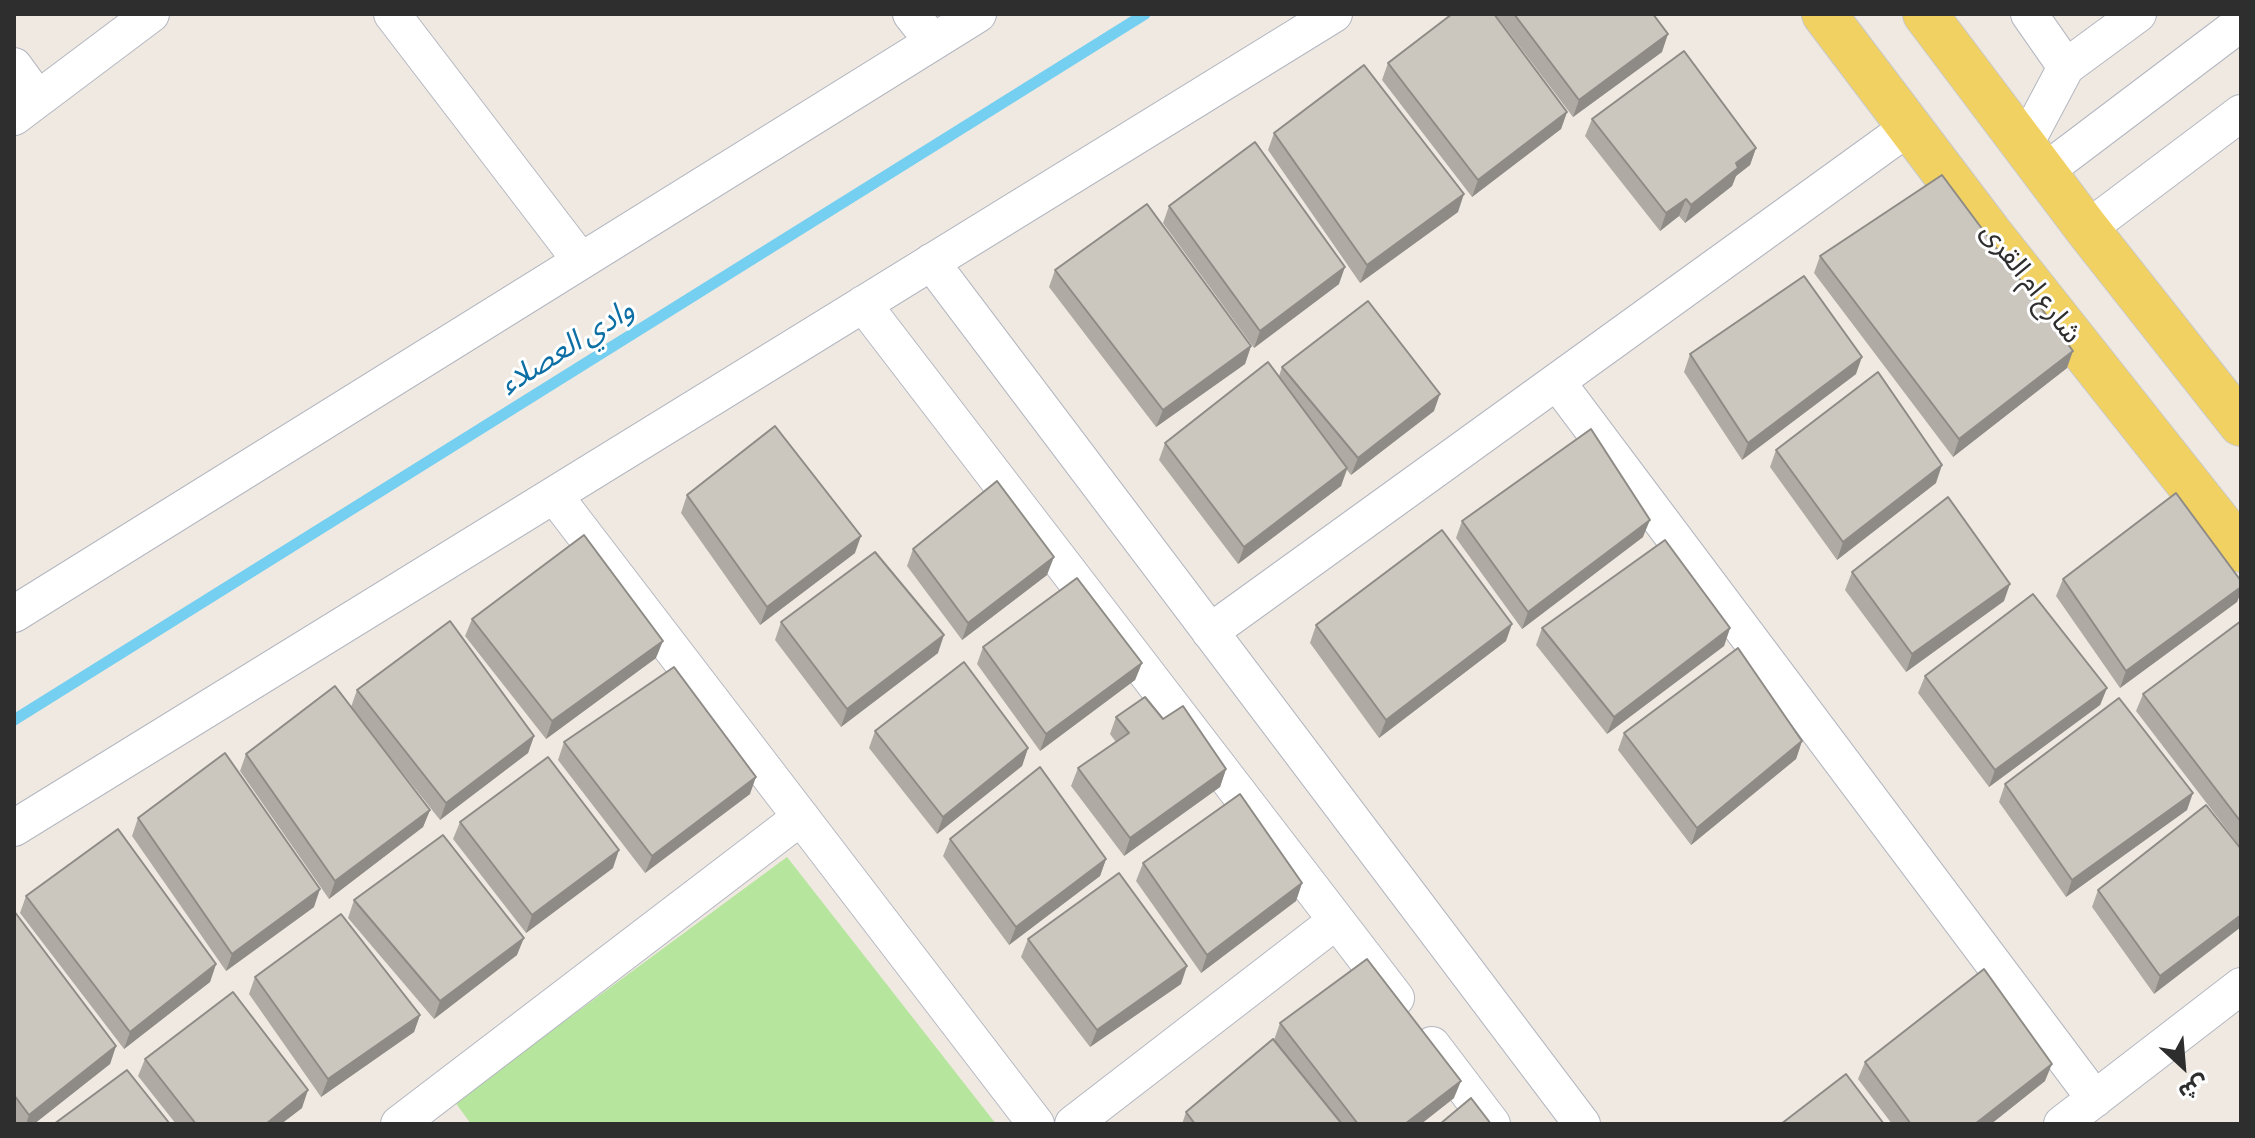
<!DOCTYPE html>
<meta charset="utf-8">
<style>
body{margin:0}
#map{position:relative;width:2255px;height:1138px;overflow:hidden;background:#efe9e1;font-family:"Alegreya Sans","Noto Sans Arabic",sans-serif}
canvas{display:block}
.frame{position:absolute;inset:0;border:16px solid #2e2e2e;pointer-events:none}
.north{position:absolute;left:2143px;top:1026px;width:80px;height:80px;-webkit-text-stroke:6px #fff;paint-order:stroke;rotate:154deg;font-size:22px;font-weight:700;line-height:32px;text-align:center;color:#2e2e2e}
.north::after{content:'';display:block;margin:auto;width:28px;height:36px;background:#2e2e2e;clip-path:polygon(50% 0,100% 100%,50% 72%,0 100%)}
</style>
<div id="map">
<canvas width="2255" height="1138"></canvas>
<div class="frame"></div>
<div class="north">ش</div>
</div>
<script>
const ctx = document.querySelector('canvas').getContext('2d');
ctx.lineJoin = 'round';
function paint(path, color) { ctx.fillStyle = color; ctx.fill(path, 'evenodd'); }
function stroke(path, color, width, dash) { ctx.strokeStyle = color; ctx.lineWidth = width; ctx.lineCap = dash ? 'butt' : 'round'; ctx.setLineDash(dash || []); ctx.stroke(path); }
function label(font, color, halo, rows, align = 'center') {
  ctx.font = font + ' "Alegreya Sans","Noto Sans Arabic",sans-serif'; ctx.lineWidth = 6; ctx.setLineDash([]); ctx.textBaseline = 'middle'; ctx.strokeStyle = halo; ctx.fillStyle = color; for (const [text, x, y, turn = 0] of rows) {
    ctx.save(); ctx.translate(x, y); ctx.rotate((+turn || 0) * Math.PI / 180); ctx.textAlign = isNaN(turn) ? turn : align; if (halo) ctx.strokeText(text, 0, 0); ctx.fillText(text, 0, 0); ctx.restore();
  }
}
paint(new Path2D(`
 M787,857L996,1124H471L455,1102Z`), '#b6e59e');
stroke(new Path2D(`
 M14,720L1145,14`), '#75cff0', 11);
const minor = new Path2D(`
 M392,14L581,261
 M911,14L933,42
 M14,66L38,99
 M2066,67L2138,14
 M14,117L151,14
 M2024,146L2066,67L2029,14
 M2044,172L2241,23
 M2087,229L2241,113
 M931,262L1582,1124
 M863,304L1396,998
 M1557,382L2095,1099
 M554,495L1036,1124
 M14,614L978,14
 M1210,632L1909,127
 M14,828L1334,14
 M1432,1045L1492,1124
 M399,1124L801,817
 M1073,1124L1336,921
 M2062,1124L2241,986`);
const major = new Path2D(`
 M1824,14L1989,232L2241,550
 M1925,14L2087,229L2241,424`);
stroke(minor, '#b4b7c1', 38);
stroke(major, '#c9c9c9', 46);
stroke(minor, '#fff', 36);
stroke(major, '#f2d163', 44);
paint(new Path2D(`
 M1495,14H1653L1662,52L1573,117Z
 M1388,63L1567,112L1561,129L1472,197L1382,80Z
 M1592,119L1756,148L1750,165L1736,176L1732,186L1685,223L1679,216L1660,231L1585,136Z
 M1274,133L1458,212L1360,283L1268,150Z
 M1169,206L1339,284L1254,348L1163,223Z
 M1820,256L2067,368L1953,457L1814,273Z
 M1055,270L1251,346L1245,364L1156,427L1049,287Z
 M1690,354L1856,374L1742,460L1684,372Z
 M1282,367L1434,411L1351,475L1347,470L1341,486L1238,564L1159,460L1165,443L1279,376Z
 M1776,450L1936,483L1837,560L1770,467Z
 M687,495L855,553L760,625L681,513Z
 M1462,521L1643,537L1522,629L1456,538Z
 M913,549L1047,575L962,640L907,566Z
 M1852,572L2004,601L1906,672L1845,590Z
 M2063,579L2241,581V592L2237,602L2120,688L2056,596Z
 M472,619L656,658L546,739L465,636Z
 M2241,621V848L2136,711L2143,694Z
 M781,622L938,653L841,727L775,640Z
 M1316,625L1506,641L1379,738L1310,643Z
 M1542,628H1730L1724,646L1607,734L1536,645Z
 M983,647L1142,663L1135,680L1040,751L977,664Z
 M1925,676L2107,688L2100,705L1989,787L1918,693Z
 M357,690L534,736L528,753L440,820L353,710L430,810L423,827L329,899L240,771L246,754L351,707Z
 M1116,717L1163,719L1226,769L1220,787L1124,856L1071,786L1078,768L1116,742L1110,734Z
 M875,731L1028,748L1022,766L937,834L869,748Z
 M1624,733L1802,741L1796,759L1691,845L1618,750Z
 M564,742L750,794L645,873L558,760Z
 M2005,784L2187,810L2066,897L1999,802Z
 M138,818L314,907L226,971L132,836Z
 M460,822L613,868L526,933L453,839Z
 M950,839L1106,859L1100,876L1009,945L943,856Z
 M2241,849L2154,994L2092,907L2098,890Z
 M1143,863L1302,883L1296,901L1201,973L1136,881Z
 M26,896L216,964L210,982L124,1049L20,913Z
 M354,900L517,955L434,1019L348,918Z
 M14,911L116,1046L110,1064L34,1124H16L14,1121Z
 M1028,939L1181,984L1090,1047L1021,957Z
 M255,977L420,1015L414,1032L321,1097L249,994Z
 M1280,1023L1454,1098L1421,1124H1182L1186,1112L1274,1040Z
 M145,1059L302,1108L281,1124H176L138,1076Z
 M1865,1062L2045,1081L1991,1124H1892L1858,1079Z`), '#afaba4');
paint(new Path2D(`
 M1668,34L1662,52L1573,117L1579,100Z
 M1567,112L1561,129L1472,197L1478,180Z
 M1756,148L1750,165L1736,176L1732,186L1685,223L1691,205L1736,163Z
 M1464,194L1458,212L1360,283L1367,265Z
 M1686,199L1679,216L1660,231L1666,213Z
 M1345,267L1339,284L1254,348L1260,331Z
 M1251,346L1245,364L1156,427L1163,410Z
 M2073,351L2067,368L1953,457L1959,439Z
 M1862,357L1856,374L1742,460L1748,443Z
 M1440,394L1434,411L1351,475L1358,458Z
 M1942,465L1936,483L1837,560L1843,542Z
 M1347,468L1341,486L1238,564L1244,547Z
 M1650,520L1643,537L1522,629L1528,612Z
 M861,536L855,553L760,625L767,607Z
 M1054,557L1047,575L962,640L968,623Z
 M2010,584L2004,601L1906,672L1912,654Z
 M2241,587V592L2237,602L2120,688L2126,671Z
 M1512,624L1506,641L1379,738L1386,720Z
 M1730,628L1724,646L1607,734L1614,717Z
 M944,635L938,653L841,727L847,709Z
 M663,641L656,658L546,739L552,721Z
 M1142,663L1135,680L1040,751L1046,734Z
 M2107,688L2100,705L1989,787L1995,770Z
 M534,736L528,753L440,820L446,803Z
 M1802,741L1796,759L1691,845L1697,828Z
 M1028,748L1022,766L937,834L943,817Z
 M1226,769L1220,787L1124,856L1130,838Z
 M756,777L750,794L645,873L652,856Z
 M2193,793L2187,810L2066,897L2072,880Z
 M430,810L423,827L329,899L335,881Z
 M619,850L613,868L526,933L532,915Z
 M1106,859L1100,876L1009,945L1016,927Z
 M1302,883L1296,901L1201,973L1207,955Z
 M320,889L314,907L226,971L232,954Z
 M2241,915V927L2154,994L2160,976Z
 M524,938L517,955L434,1019L440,1001Z
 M216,964L210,982L124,1049L130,1032Z
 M1187,966L1181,984L1090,1047L1097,1030Z
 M420,1015L414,1032L321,1097L328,1079Z
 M116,1046L110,1064L34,1124H26L29,1115Z
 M2052,1064L2045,1081L1991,1124H1975Z
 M1461,1081L1454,1098L1421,1124H1405Z
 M308,1090L302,1108L281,1124H266Z`), '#8e8b86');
const building = new Path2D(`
 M1452,14H1494L1567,112L1478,180L1388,63Z
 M1514,14H1653L1668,34L1579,100Z
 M1684,51L1756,148L1736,163L1738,168L1691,205L1686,199L1666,213L1592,119Z
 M1364,65L1464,194L1367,265L1274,133Z
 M1255,142L1345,267L1260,331L1169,206Z
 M1942,175L2073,351L1959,439L1820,256Z
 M1147,204L1251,346L1163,410L1055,270Z
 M1804,276L1862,357L1748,443L1690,354Z
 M1368,301L1440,394L1358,458L1282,367Z
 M1268,362L1347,468L1244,547L1165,443Z
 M1878,372L1942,465L1843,542L1776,450Z
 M775,426L861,536L767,607L687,495Z
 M1591,429L1650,520L1528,612L1462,521Z
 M997,481L1054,557L968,623L913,549Z
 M2176,493L2241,581V587L2126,671L2063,579Z
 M1948,497L2010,584L1912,654L1852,572Z
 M1442,530L1512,624L1386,720L1316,625Z
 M584,535L663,641L552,721L472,619Z
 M1665,540L1730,628L1614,717L1542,628Z
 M875,552L944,635L847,709L781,622Z
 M1077,578L1142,663L1046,734L983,647Z
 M2033,594L2107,688L1995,770L1925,676Z
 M450,621L534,736L446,803L357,690Z
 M2241,621V822L2143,694Z
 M1738,648L1802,741L1697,828L1624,733Z
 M964,662L1028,748L943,817L875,731Z
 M674,667L756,777L652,856L564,742Z
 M335,686L430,810L335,881L246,754Z
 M1145,697L1163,719L1183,706L1226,769L1130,838L1078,768L1129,733L1116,717Z
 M2119,698L2193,793L2072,880L2005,784Z
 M225,753L320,889L232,954L138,818Z
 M548,757L619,850L532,915L460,822Z
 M1040,767L1106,859L1016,927L950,839Z
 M1240,794L1302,883L1207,955L1143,863Z
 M2206,805L2241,849V915L2160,976L2098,890Z
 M118,829L216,964L130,1032L26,896Z
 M443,835L524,938L440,1001L354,900Z
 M1119,873L1187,966L1097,1030L1028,939Z
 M14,911L116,1046L29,1115L14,1095Z
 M341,914L420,1015L328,1079L255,977Z
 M1367,959L1461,1081L1405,1124H1358L1280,1023Z
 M1984,969L2052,1064L1975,1124H1911L1865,1062Z
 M233,992L308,1090L266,1124H196L145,1059Z
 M1273,1039L1342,1124H1195L1186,1112Z
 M127,1070L170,1124H54Z
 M1846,1074L1884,1124H1781Z
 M1471,1098L1491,1124H1440Z`);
paint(building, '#cbc7bf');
stroke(building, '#8e8b86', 2);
label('28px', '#2e2e2e', '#fff', [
 ["شارع ام القرى",2031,283,52]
]);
label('italic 30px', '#0d6fa3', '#fff', [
 ["وادي العصلاء",567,347,-32]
]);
</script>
